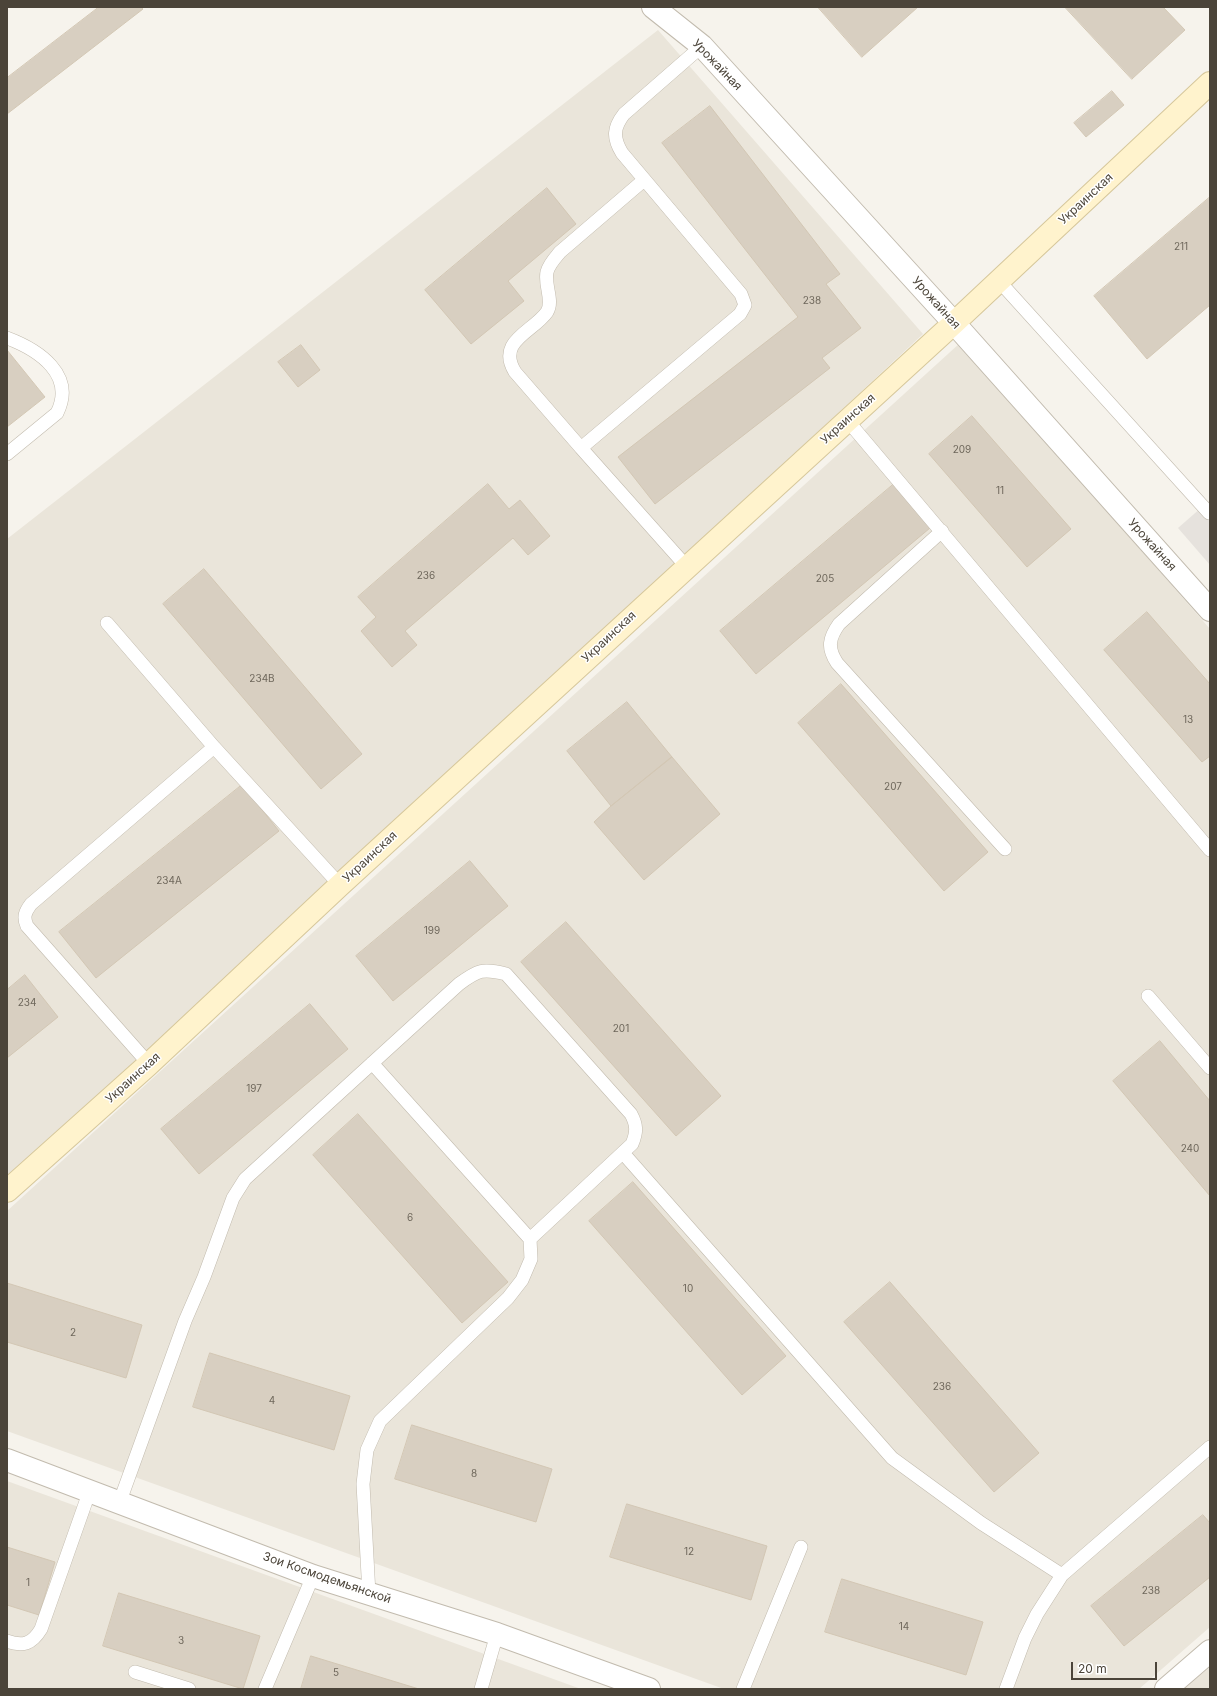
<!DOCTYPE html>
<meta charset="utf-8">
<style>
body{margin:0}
#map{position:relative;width:1217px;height:1696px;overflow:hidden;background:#f6f3ec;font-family:Inter,sans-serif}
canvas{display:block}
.frame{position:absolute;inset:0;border:8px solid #4b4439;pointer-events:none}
.scale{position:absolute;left:1071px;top:1662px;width:86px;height:18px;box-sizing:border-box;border:2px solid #4b4439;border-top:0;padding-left:5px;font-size:12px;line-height:14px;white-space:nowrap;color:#4b4439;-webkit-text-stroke:3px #fff;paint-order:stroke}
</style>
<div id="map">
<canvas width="1217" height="1696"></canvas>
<div class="frame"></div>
<div class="scale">20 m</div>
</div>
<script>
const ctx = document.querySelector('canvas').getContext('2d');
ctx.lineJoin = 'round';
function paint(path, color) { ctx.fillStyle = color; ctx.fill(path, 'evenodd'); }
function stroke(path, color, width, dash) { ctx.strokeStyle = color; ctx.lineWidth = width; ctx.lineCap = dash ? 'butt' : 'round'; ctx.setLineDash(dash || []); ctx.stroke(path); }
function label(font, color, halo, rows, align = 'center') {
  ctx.font = font + ' Inter,sans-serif'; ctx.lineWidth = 3; ctx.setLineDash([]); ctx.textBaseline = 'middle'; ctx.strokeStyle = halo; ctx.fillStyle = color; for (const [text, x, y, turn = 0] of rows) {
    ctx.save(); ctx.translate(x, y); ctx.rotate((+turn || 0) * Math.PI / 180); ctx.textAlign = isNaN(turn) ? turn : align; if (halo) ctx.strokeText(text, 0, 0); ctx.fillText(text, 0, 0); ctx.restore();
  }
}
paint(new Path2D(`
 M658,30L923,334L7,1187V539Z
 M960,343L1210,629V1627L1139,1689H724L7,1431V1211Z
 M7,1481L581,1689H7Z
 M1210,1667V1689H1184Z`), '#eae5da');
paint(new Path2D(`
 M1210,500V565L1178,528Z`), '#e6e2dd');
const building = new Path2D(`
 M99,7H141L143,9L7,114V78Z
 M818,7H918L862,57Z
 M1065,7H1163L1185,30L1132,79Z
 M1112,91L1124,105L1086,137L1074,123Z
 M710,106L840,274L826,284L861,328L822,358L830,368L655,504L618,457L798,317L662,143Z
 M547,188L576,224L508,281L524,301L471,344L425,290Z
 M1210,197V305L1147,359L1094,296Z
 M301,345L320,370L298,387L278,362Z
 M7,350L45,397L7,427Z
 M972,416L1071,529L1027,567L929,454Z
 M488,484L509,509L520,500L550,536L528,555L513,538L405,631L417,645L392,667L361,631L376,617L358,597Z
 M894,484L930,528L756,674L720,631Z
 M204,569L362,754L321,789L163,604Z
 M1147,612L1210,684V756L1202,762L1104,650Z
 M841,684L988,852L944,891L798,723Z
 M627,702L672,757L611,806L567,751Z
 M672,757L720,814L644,880L594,822L611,806Z
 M242,785L279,831L96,978L59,932Z
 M470,861L508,906L393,1001L356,956Z
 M566,922L721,1096L676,1136L521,962Z
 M25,975L58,1017L7,1058V990Z
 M310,1004L348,1049L199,1174L161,1129Z
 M1160,1041L1210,1101V1196L1113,1081Z
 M358,1114L508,1282L462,1323L313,1155Z
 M633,1182L786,1356L742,1395L589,1221Z
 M890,1282L1039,1453L994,1492L844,1322Z
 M7,1283L142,1325L126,1378L7,1342Z
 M210,1353L350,1396L334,1450L193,1407Z
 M412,1425L552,1469L536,1522L395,1479Z
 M627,1504L767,1546L751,1600L610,1557Z
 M1203,1515L1210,1523V1577L1124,1646L1091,1606Z
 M7,1547L55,1562L39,1615L7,1605Z
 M842,1579L983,1622L966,1675L825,1632Z
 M119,1593L260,1636L243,1689L103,1646Z
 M311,1656L419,1689H301Z`);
paint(building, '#d8cfc1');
stroke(building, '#d3c7b4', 1);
const lane = new Path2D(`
 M999,281L1209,513
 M7,338C39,350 76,375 57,413L7,454
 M847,420L1210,850
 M581,448L515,372C496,341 533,332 547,312C554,301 544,285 547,272C549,264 555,258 560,252L644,180
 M942,531L839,624C829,638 827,648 837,663L1005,849
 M686,566L581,448L740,314L745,305L741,294L622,153C613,138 613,128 624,114L702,46
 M107,623L214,747
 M1148,996L1210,1068
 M149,1064L27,926C23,917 25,912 31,904L214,747L340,885
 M623,1153L892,1458L981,1523L1062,1575
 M120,1501L185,1321L204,1277L233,1198L245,1179L459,984C478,970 483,968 506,974L631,1114C637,1125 637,1132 632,1144L530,1239
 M369,1594L363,1484L367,1450L380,1421L508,1298L522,1280L531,1259L530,1239L372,1063
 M7,1641C23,1647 32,1644 41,1629L90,1490
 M135,1672L189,1689
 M265,1689L313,1576
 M481,1689L497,1634
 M743,1689L801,1547
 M1006,1689L1025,1638L1037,1614L1062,1575L1210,1447`);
const street = new Path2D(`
 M653,7L702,46L954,323L1210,610
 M7,1460L313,1576L497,1634L649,1689
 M1166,1689L1210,1651`);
const secondary = new Path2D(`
 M7,1191L149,1064L340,885L954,323L1210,83`);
stroke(lane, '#c2bbae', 14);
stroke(street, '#c2bbae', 24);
stroke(secondary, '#d6c79b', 24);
stroke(lane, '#fff', 13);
stroke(street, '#fff', 22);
stroke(secondary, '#fff3cd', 22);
label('10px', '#6e675b', null, [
 ["211",1181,247],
 ["238",812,301],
 ["209",962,450],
 ["11",1000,491],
 ["236",426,576],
 ["205",825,579],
 ["234В",262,679],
 ["13",1188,720],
 ["207",893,787],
 ["234А",169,881],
 ["199",432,931],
 ["234",27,1003],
 ["201",621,1029],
 ["197",254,1089],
 ["240",1190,1149],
 ["6",410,1218],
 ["10",688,1289],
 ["2",73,1333],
 ["236",942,1387],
 ["4",272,1401],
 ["8",474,1474],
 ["12",689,1552],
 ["1",28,1583],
 ["238",1151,1591],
 ["14",904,1627],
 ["3",181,1641],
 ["5",336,1673]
]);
label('12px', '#4b4439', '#fff', [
 ["Урожайная",717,65,46],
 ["Украинская",1086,199,-43],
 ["Урожайная",936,303,48],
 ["Украинская",848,419,-42],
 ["Урожайная",1152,545,48],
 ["Украинская",609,637,-43],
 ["Украинская",370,857,-43],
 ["Украинская",133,1078,-42],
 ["Зои Космодемьянской",327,1578,19]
]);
</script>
